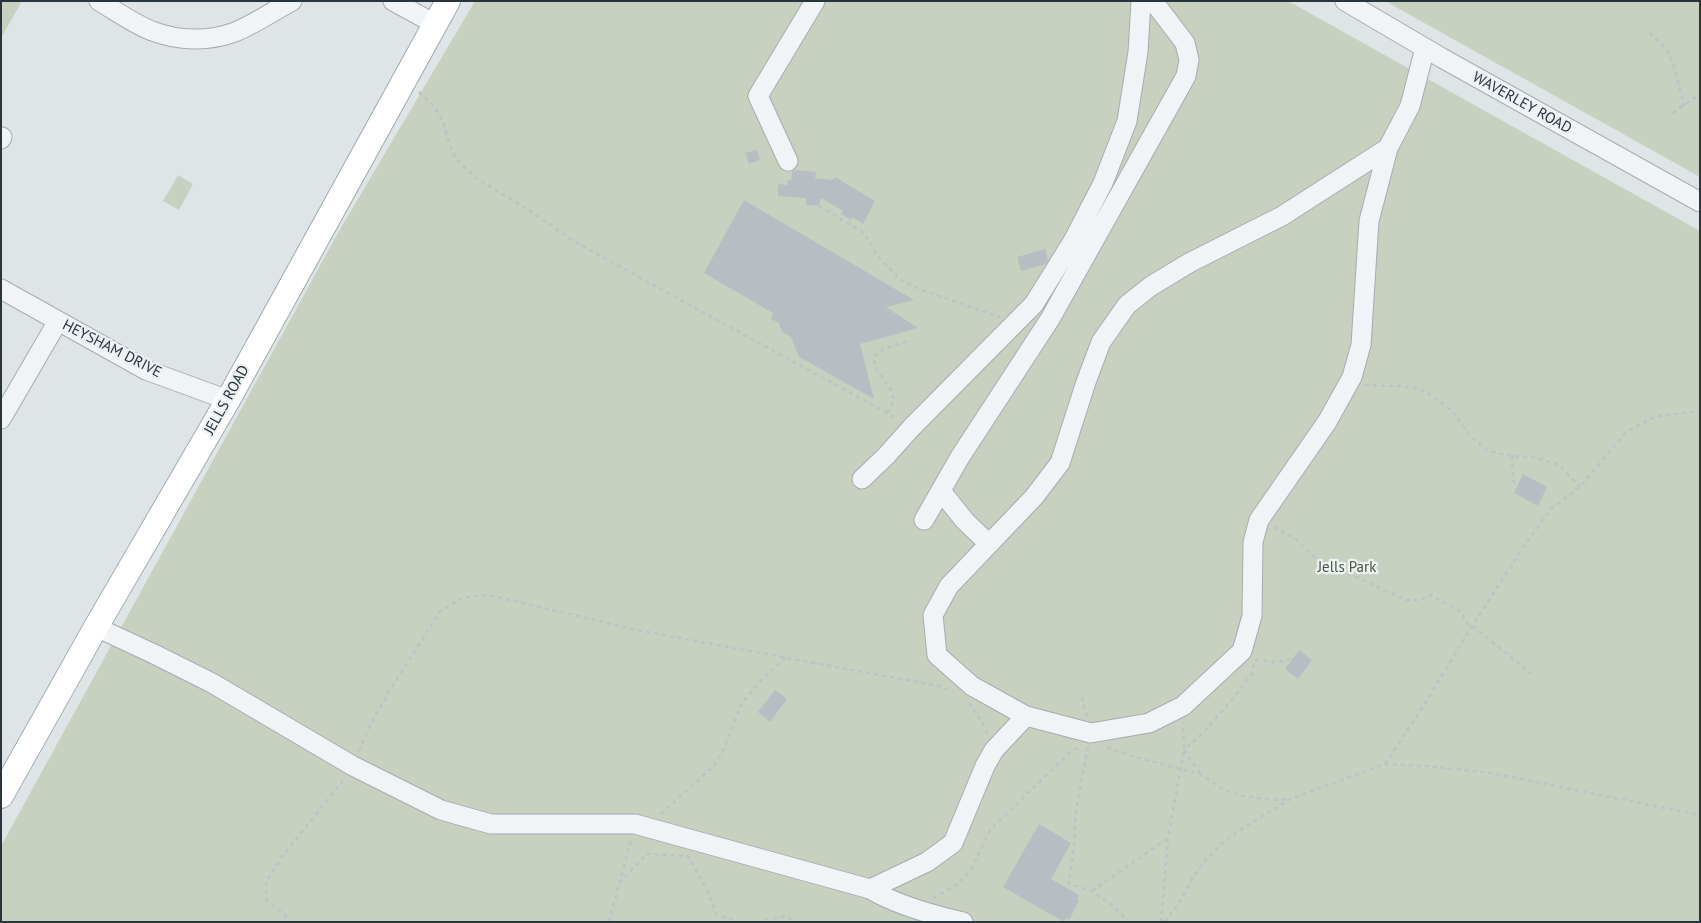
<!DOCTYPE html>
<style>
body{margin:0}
#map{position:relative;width:1701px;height:923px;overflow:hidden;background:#dfe4e7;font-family:"PT Sans",sans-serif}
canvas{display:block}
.frame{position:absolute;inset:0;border:2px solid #28353d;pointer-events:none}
</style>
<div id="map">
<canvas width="1701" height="923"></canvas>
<div class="frame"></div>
</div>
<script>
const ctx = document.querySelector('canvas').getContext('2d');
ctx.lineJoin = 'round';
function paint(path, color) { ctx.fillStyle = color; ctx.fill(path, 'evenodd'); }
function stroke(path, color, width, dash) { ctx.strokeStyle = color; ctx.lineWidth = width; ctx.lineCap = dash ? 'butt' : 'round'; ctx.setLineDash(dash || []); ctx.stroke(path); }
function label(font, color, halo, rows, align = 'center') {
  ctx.font = font + ' "PT Sans",sans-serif'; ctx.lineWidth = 4.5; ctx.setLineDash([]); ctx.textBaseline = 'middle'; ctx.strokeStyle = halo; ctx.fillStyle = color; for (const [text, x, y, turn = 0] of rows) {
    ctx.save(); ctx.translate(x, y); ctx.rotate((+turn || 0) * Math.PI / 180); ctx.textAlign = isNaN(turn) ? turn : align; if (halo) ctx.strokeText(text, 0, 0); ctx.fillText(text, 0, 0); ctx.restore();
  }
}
paint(new Path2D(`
 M1,1H22L1,38Z
 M475,1H1288L1700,231V922H1V846L339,231Z
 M1385,1H1700V177Z
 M178,175L193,184L179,210L163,201Z`), '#c8d1c0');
paint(new Path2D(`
 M757,150L760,160L749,164L745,153Z
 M795,170L816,172L815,178L832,180L835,177L875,201L863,224L852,217L851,220L841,214L843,211L821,198L819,206L806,205V198L778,196V184L787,185L788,180H791L792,171Z
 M744,200L914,300L886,307L918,328L860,344L874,399L799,357L791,337L782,332L779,323L771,319L773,313L704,273Z
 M1045,249L1048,260L1046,264L1021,271L1017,257Z
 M1523,474L1547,487L1538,506L1514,493Z
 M1299,650L1312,660L1298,679L1285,669Z
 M775,690L787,699L770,722L758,712Z
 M1039,824L1071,843L1051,879L1079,895L1077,899L1079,901L1069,920L1066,918L1064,922L1003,887Z`), '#b6bec4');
const minor = new Path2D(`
 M99,1C116,11 134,24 152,31C178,41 209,42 235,32C255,24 273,11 292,1
 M393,1L435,24
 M1345,1L1442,58L1700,202
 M1,139L2,137
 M1388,148L1282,216L1189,263L1151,286L1127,305L1101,342L1086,382L1060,463L1034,497L949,586L933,615L937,655L972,686L1026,716L1091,733L1149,723L1183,706L1242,651L1252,616L1253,542L1259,520L1327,422L1352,377L1361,345L1369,221L1388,148L1410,106L1425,48
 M788,161L758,96L815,1
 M1,289L146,370L228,400
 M1,419L58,321
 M862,479L886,456L912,427L1034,304L1073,241L1103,183L1127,121L1138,52L1141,1
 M941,491L965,521L989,544
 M924,520L960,457L1050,319L1186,76L1189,60L1185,43L1153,1
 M96,627L154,654L212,683L353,766L441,810L491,824H635L870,889L927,862L953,843L985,766L994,750L1026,716
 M870,889C896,905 933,915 963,922`);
const major = new Path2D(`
 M1,796L96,627L228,400L448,1`);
stroke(minor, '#a4acb1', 21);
stroke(major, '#9eabb2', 26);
stroke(new Path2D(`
 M1650,33L1669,52L1676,73L1684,106
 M419,92L433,105L443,121L448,140L456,159L476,178L530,211L575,242L898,419
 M1673,113L1700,94
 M819,206L864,233L880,259L902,281L922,290L1000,317
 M1365,385L1412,387L1427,392L1452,411L1472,438L1488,451L1512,456L1534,457L1559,465L1580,487
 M887,413L894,400L890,388L874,366L875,356L884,349L908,341
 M1512,456L1513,480L1516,486
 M1274,527L1295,538L1315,558L1406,600H1420L1430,595L1460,611L1468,624L1472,626L1531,673
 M1255,660L1278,662L1292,659
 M1082,697L1087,717
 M969,703L982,722L988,735
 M1088,747L1077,805L1075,822V838L1069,884L1092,891L1112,905L1129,922
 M1107,747L1131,756L1200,774L1224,790L1243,796L1273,800L1289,799
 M359,751L371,724L388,693L440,611L462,598L488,595L642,631L939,686L953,692
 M1385,764L1424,705L1472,626L1526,543L1552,508L1580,487L1626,432L1657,416L1700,411
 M1200,773L1184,750L1205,731L1233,698L1252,674L1255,660
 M661,814L714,766L723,751L742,703L763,678L786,658
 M619,883L647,854L688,856L707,890L717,915L738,922
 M1092,891L1168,838
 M933,898L955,886L971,870L990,830L1071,751L1080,747
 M293,922L266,899V882L281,858L345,778
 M609,922L631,840
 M757,922L785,916L797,922
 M1161,922L1168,838L1184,750L1183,722
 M1165,922L1181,900L1193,877L1205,861L1221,844L1243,828L1290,799L1385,764L1426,766L1491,773L1700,815`), '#bdc2c6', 2.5, [4, 4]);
stroke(minor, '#f1f4f6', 19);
stroke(major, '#fff', 24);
label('15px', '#28353d', '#eef2f5', [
 ["WAVERLEY ROAD",1522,103,29],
 ["HEYSHAM DRIVE",112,349,27],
 ["JELLS ROAD",227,400,-61]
]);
label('15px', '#455836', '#eef2f5', [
 ["Jells Park",1347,568]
]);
</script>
